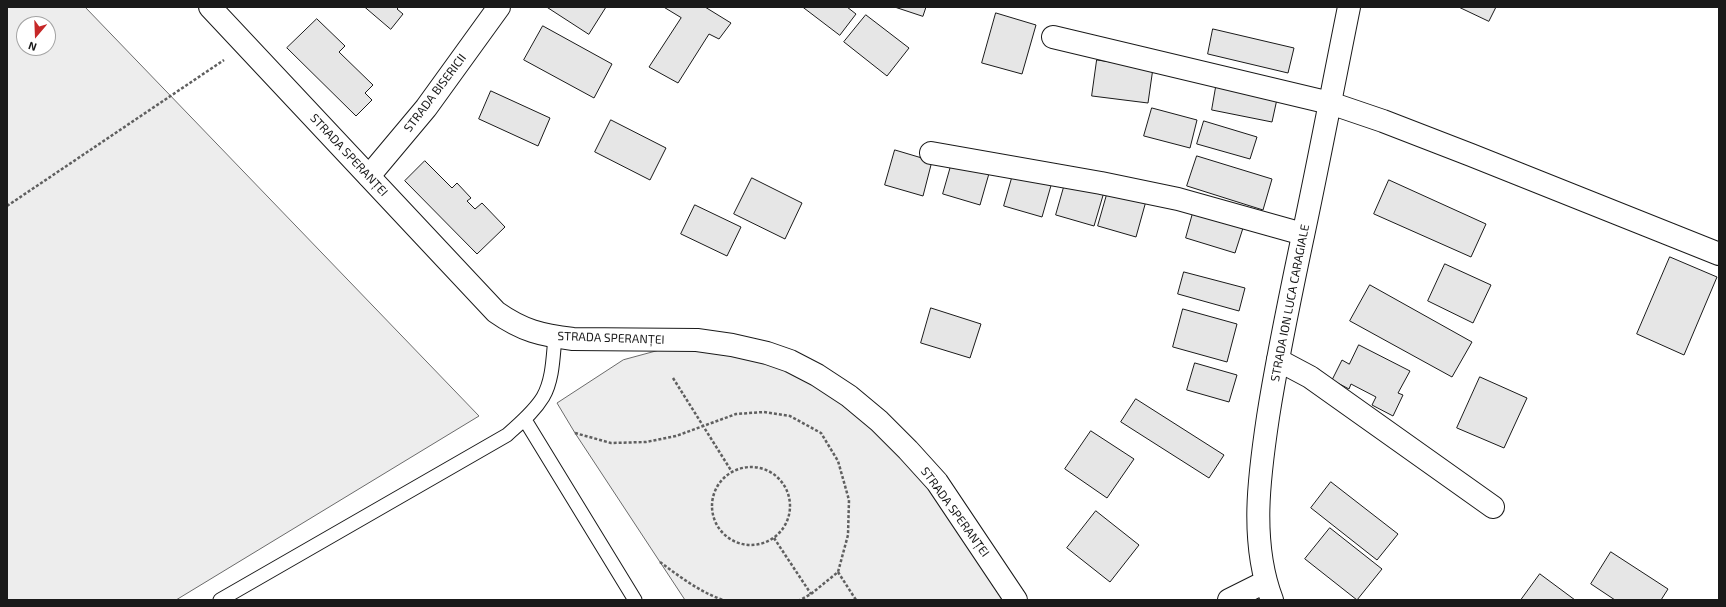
<!DOCTYPE html>
<meta charset="utf-8">
<style>
body{margin:0}
#map{position:relative;width:1726px;height:607px;overflow:hidden;background:#fff;font-family:"Exo 2",sans-serif}
canvas{display:block}
.frame{position:absolute;inset:0;border:8px solid #1a1a1a;pointer-events:none}
.north{position:absolute;left:16px;top:16px;width:40px;height:40px;box-sizing:border-box;background:#fff;border:1px solid #a3a3a3;border-radius:50%;rotate:199deg;font-size:11px;font-weight:700;line-height:16px;text-align:center;color:#1a1a1a}
.north::after{content:'';display:block;margin:auto;width:14px;height:18px;background:#c62828;clip-path:polygon(50% 0,100% 100%,50% 72%,0 100%)}
</style>
<div id="map">
<canvas width="1726" height="607"></canvas>
<div class="frame"></div>
<div class="north">N</div>
</div>
<script>
const ctx = document.querySelector('canvas').getContext('2d');
ctx.lineJoin = 'round';
function paint(path, color) { ctx.fillStyle = color; ctx.fill(path, 'evenodd'); }
function stroke(path, color, width, dash) { ctx.strokeStyle = color; ctx.lineWidth = width; ctx.lineCap = dash ? 'butt' : 'round'; ctx.setLineDash(dash || []); ctx.stroke(path); }
function label(font, color, halo, rows, align = 'center') {
  ctx.font = font + ' "Exo 2",sans-serif'; ctx.lineWidth = 3; ctx.setLineDash([]); ctx.textBaseline = 'middle'; ctx.strokeStyle = halo; ctx.fillStyle = color; for (const [text, x, y, turn = 0] of rows) {
    ctx.save(); ctx.translate(x, y); ctx.rotate((+turn || 0) * Math.PI / 180); ctx.textAlign = isNaN(turn) ? turn : align; if (halo) ctx.strokeText(text, 0, 0); ctx.fillText(text, 0, 0); ctx.restore();
  }
}
const built = new Path2D(`
 M7,7H85L479,416L176,600H7ZM24,24H48V48H24Z
 M697,340L767,353L879,421L1016,600H685L575,433L557,403L623,360Z`);
paint(built, '#ededed');
stroke(built, '#6a6a6a', 1);
const building = new Path2D(`
 M365,7H399L397,9L403,14L391,29Z
 M547,7H606L589,34Z
 M664,7H705L731,23L719,39L709,34L678,83L649,67L681,18Z
 M803,7H847L856,14L840,35Z
 M895,7H926L923,16Z
 M1459,7H1496L1489,21Z
 M996,13L1036,25L1022,74L982,63Z
 M866,15L909,48L887,76L844,42Z
 M317,19L345,46L339,52L373,85L365,93L372,100L356,116L287,48Z
 M543,26L612,64L594,98L524,60Z
 M1213,29L1294,48L1288,73L1208,54Z
 M1097,60L1153,68L1148,103L1092,96Z
 M1216,87L1277,99L1272,122L1212,110Z
 M491,91L550,118L538,146L479,119Z
 M1152,108L1197,120L1190,148L1144,136Z
 M611,120L666,148L650,180L595,152Z
 M1204,121L1257,137L1250,159L1197,144Z
 M895,150L932,161L923,196L885,185Z
 M1197,156L1272,179L1263,210L1187,186Z
 M953,159L990,170L980,205L943,194Z
 M425,161L452,188L457,183L471,198L467,201L475,209L482,203L505,227L477,254L405,181Z
 M1014,171L1052,182L1042,217L1004,206Z
 M752,178L802,203L785,239L734,214Z
 M1066,180L1104,192L1094,226L1056,215Z
 M1389,180L1486,224L1471,257L1374,214Z
 M1108,191L1146,201L1136,237L1098,226Z
 M695,205L741,227L727,256L681,234Z
 M1193,213L1243,228L1235,253L1186,238Z
 M1670,257L1717,277L1684,355L1637,334Z
 M1445,264L1491,285L1473,323L1428,301Z
 M1184,272L1245,288L1239,311L1178,294Z
 M1370,285L1472,342L1452,377L1350,321Z
 M931,308L981,324L970,358L921,343Z
 M1183,309L1237,324L1227,362L1173,347Z
 M1359,345L1410,371L1398,393L1403,395L1393,416L1372,405L1376,397L1351,384L1349,389L1332,380L1342,360L1349,364Z
 M1195,363L1237,375L1229,402L1187,390Z
 M1480,377L1527,398L1504,448L1457,428Z
 M1136,399L1224,455L1209,478L1121,422Z
 M1091,431L1134,459L1107,498L1065,469Z
 M1331,482L1398,534L1377,560L1311,508Z
 M1096,511L1139,545L1110,582L1067,548Z
 M1330,528L1382,569L1357,600L1305,559Z
 M1611,552L1668,589L1661,600H1615L1591,584Z
 M1540,574L1575,600H1521Z`);
paint(building, '#e6e6e6');
stroke(building, '#1a1a1a', 1);
const lane = new Path2D(`
 M525,420L635,600
 M220,600L507,435C520,423 534,412 543,397C553,380 553,356 555,337`);
const street = new Path2D(`
 M1053,37L1330,103L1383,121L1471,155L1719,254
 M931,153L1101,183L1178,199L1303,234
 M369,176L426,108L499,7
 M1278,360L1310,377L1493,507`);
const secondary = new Path2D(`
 M210,7L496,312C523,331 541,335 573,339L697,340L732,345L767,353L790,361L817,375L849,396L879,421L908,450L937,482L1016,600
 M1229,600L1265,582
 M1272,600C1250,542 1259,477 1268,417C1277,359 1289,302 1301,245C1318,166 1333,86 1349,7`);
stroke(lane, '#1a1a1a', 15);
stroke(street, '#1a1a1a', 24);
stroke(secondary, '#1a1a1a', 24);
stroke(new Path2D(`
 M7,206L224,60
 M673,378L732,472
 M575,433L611,443L646,442L676,436L736,414L764,412L790,416L821,433L838,461L849,500L848,535L838,572L811,594L800,600
 M712 506a39 39 0 1 1 78 0a39 39 0 1 1-78 0Z
 M774,538L811,594
 M660,562C680,577 700,592 723,600
 M838,572L856,600`), '#5f5f5f', 2.5, [3, 2]);
stroke(lane, '#fff', 13);
stroke(street, '#fff', 22);
stroke(secondary, '#fff', 22);
label('12px', '#1a1a1a', '#fff', [
 ["STRADA BISERICII",435,93,-53],
 ["STRADA SPERANȚEI",349,155,47],
 ["STRADA ION LUCA CARAGIALE",1290,303,-79],
 ["STRADA SPERANȚEI",611,338,2],
 ["STRADA SPERANȚEI",955,512,54]
]);
</script>
